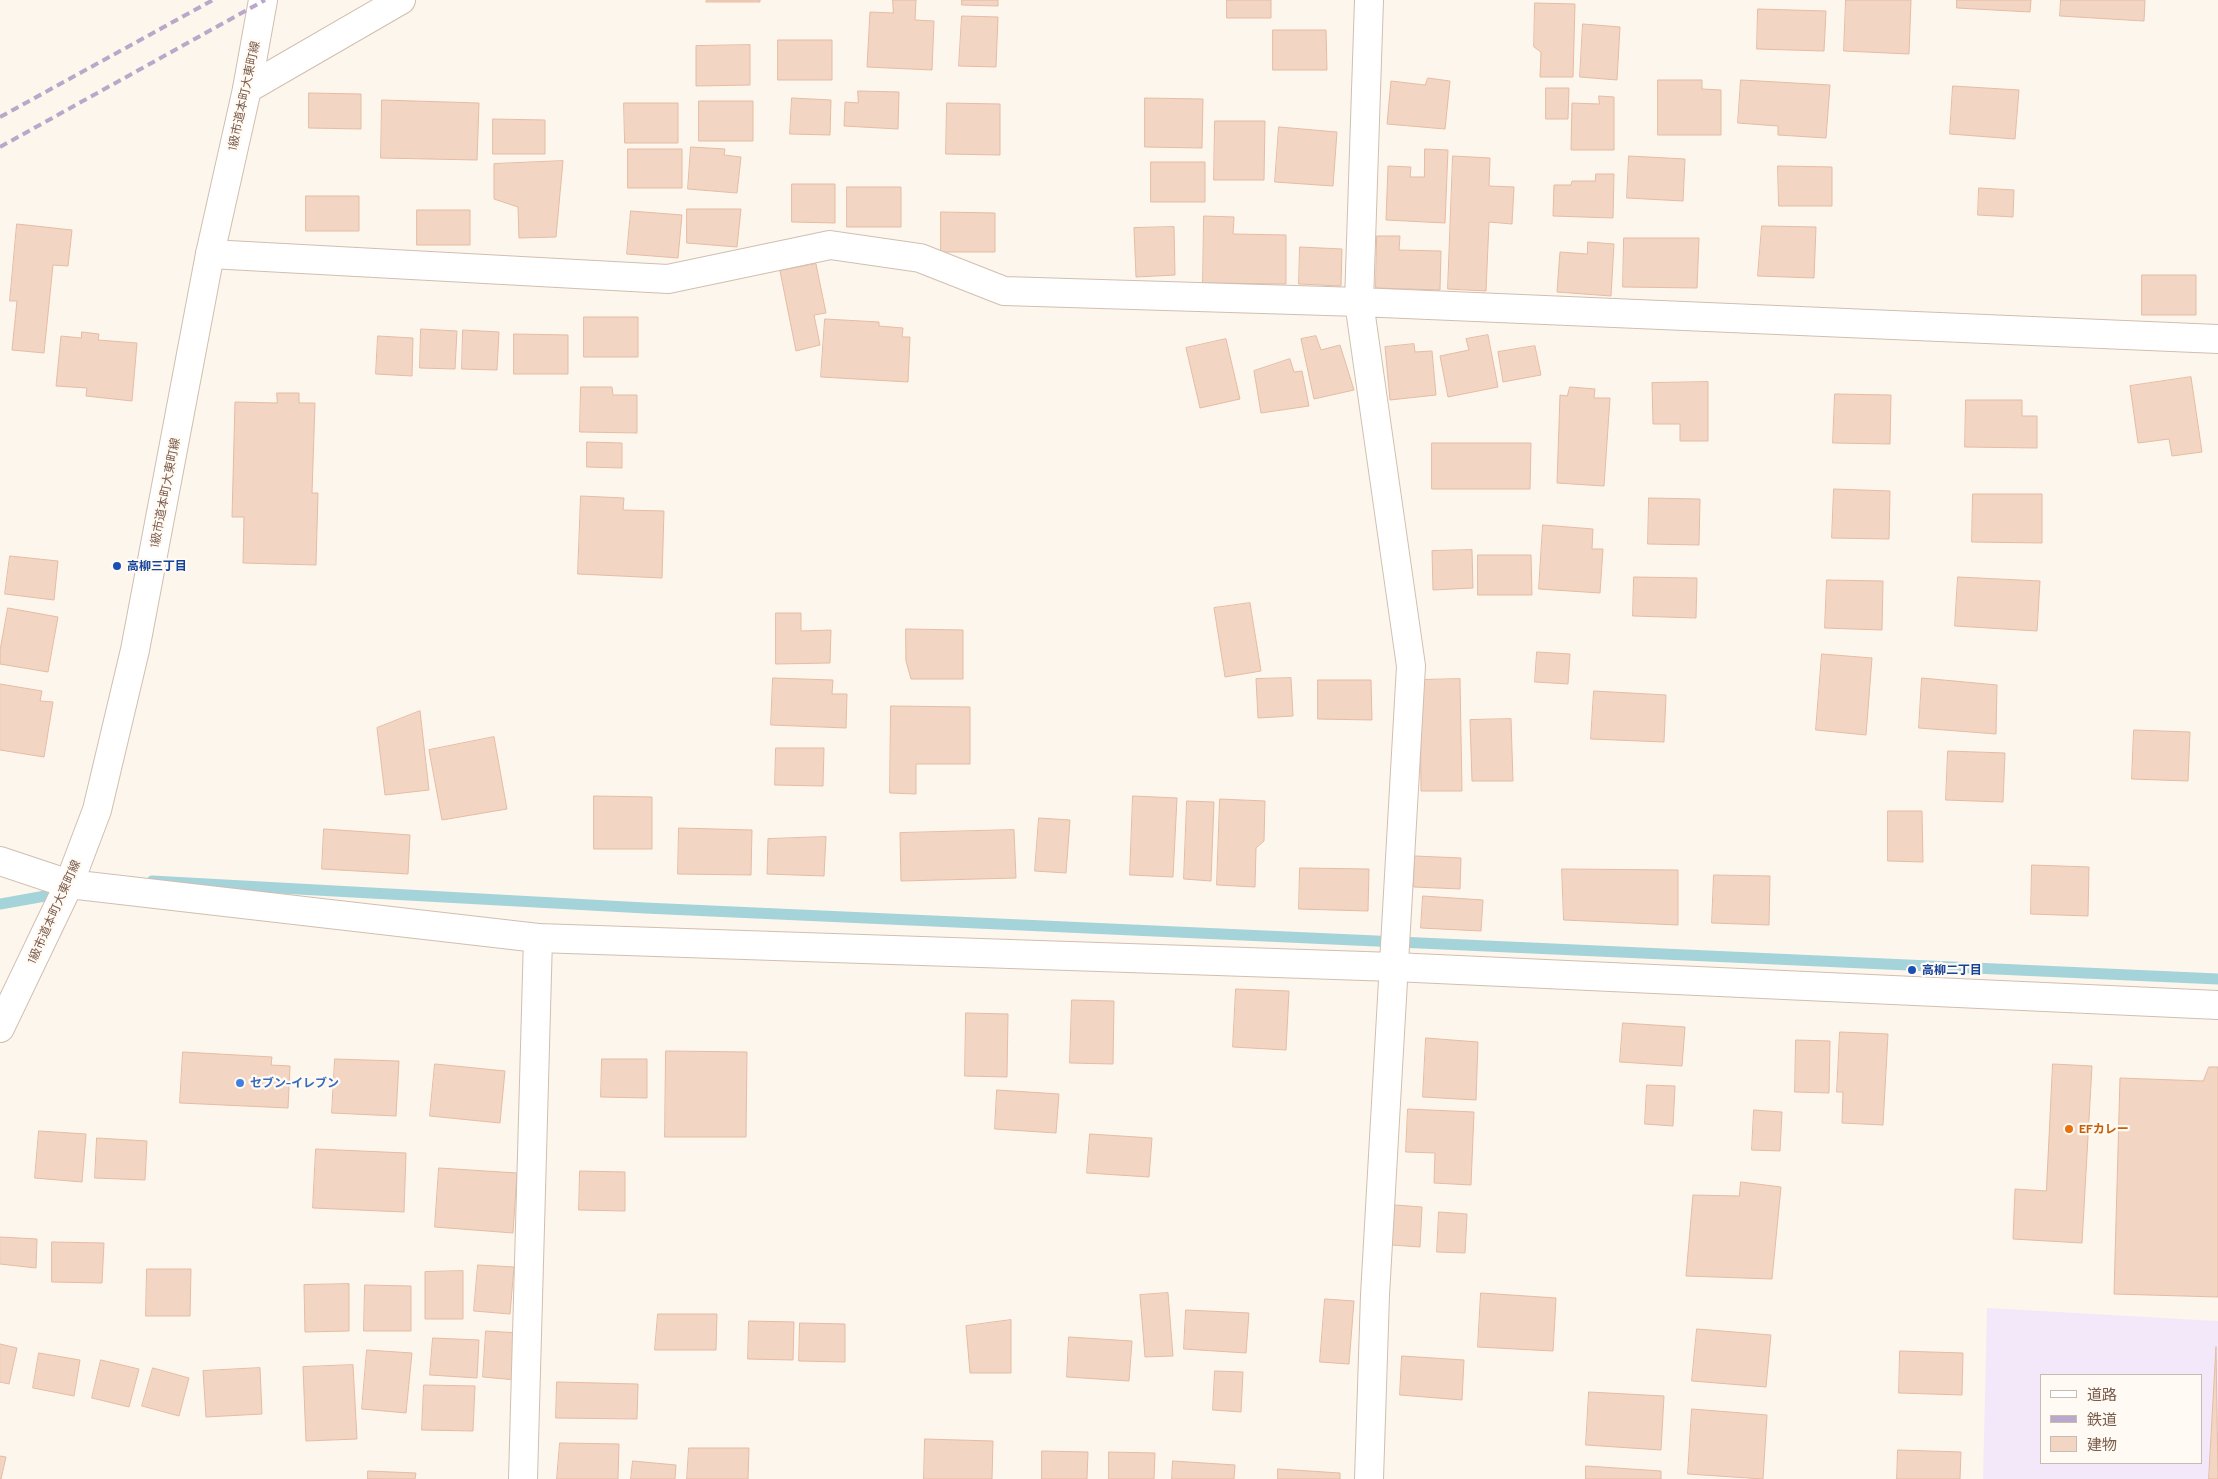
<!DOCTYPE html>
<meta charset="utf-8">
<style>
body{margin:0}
#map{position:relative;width:2218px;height:1479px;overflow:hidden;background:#fdf6ec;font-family:Barlow,"Noto Sans JP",sans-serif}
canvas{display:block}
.legend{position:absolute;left:2040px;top:1374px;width:162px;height:90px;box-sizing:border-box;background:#fffaf3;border:1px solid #cabbb1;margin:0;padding:6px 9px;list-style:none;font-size:15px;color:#7a5c4d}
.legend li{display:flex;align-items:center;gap:10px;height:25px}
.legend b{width:25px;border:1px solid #cabbb1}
</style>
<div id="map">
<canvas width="2218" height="1479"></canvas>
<ul class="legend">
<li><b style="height:6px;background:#fff"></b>道路</li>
<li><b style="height:6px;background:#b9a8c9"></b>鉄道</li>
<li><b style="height:14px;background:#f3d5c3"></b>建物</li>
</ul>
</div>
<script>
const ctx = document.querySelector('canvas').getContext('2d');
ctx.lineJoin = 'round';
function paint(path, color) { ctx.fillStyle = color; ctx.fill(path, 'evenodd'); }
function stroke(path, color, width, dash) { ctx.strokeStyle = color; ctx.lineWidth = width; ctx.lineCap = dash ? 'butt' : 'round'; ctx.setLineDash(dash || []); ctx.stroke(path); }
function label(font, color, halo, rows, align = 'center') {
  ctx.font = font + ' Barlow,"Noto Sans JP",sans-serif'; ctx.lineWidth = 4.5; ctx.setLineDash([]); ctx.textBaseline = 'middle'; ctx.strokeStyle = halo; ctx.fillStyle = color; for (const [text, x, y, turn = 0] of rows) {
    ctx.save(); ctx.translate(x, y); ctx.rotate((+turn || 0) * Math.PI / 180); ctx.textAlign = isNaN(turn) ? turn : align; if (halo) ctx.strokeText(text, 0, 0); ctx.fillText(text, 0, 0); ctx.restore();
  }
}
paint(new Path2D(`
 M1987,1308L2218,1321V1479H1983ZM2042,1375H2202V1463H2042Z`), '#f3e8fa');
stroke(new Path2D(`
 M152,881L645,908L2218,979
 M0,904L62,893`), '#a5d3da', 11);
const building = new Path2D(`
 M707,0H760V2H706Z
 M893,0H916L915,20L934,21L932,70L867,67L870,12L893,13Z
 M962,0H998V6L962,5Z
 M1227,0H1271V18H1227Z
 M1846,0H1911L1909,54L1844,51Z
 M1957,0H2031L2030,12L1957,8Z
 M2061,0H2145L2144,21L2060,16Z
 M1535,3L1575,4L1573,77H1540L1541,52L1534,47Z
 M1758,9L1826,11L1824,51L1757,49Z
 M962,16L998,17L996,67L959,66Z
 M1583,24L1620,27L1617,80L1580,77Z
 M1273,30H1326L1327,70H1273Z
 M778,40H832V80H778Z
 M750,45V85L696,86V46Z
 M1428,78L1450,81L1445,129L1387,124L1391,81L1425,85Z
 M1658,80H1702V89L1721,90V135H1658Z
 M1741,80L1830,85L1826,138L1778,135V126L1738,123Z
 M1953,86L2019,90L2015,139L1950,134Z
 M1546,88H1569L1568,119H1546Z
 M858,91L899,92L898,129L844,126L845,102L858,103Z
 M309,93L361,94V129L309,128Z
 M1599,96L1614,97V150H1571L1572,103L1599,104Z
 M792,98L831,100L830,135L790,134Z
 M1145,98L1203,99L1202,148L1145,147Z
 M382,100L479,103L477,160L381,158Z
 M699,101H753V141H699Z
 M624,103H678V143H625Z
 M947,103L1000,104V155L946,154Z
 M493,119L545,120V154H493Z
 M1215,121H1265L1264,180H1214Z
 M1279,127L1337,132L1333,186L1275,182Z
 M691,147L725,149L724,155L741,157L737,193L688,189Z
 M628,149H682V188H628Z
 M1425,149L1448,150L1445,223L1386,220L1388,166L1411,167L1410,177H1424Z
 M1453,156L1490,158L1489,186L1514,187L1512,224L1489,222L1486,291L1448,289Z
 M1629,156L1685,159L1683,201L1627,198Z
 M563,161L556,237L519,238L518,207L494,199V164Z
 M1151,162H1205V202H1151Z
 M1778,166L1832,167V206H1779Z
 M1596,174H1614L1613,218L1553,216L1554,185H1571L1572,181H1595Z
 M792,184H835V223L792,222Z
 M847,187H901V227H847Z
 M1979,188L2014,190L2013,217L1978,215Z
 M306,196H359V231H306Z
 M687,209H741L737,247L687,243Z
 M417,210H470V245H417Z
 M631,211L682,215L678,258L627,254Z
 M941,212L995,213V252H941Z
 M1204,216L1234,217L1233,234L1286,235V284L1203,283Z
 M17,224L72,230L68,266L53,265L44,353L12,350L17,301H10Z
 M1762,226L1816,227L1814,278L1758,276Z
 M1174,227L1175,275L1136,277L1134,228Z
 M1377,236H1400L1399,250L1441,251L1440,290L1376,288Z
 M1624,238H1699L1697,288L1623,287Z
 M1588,242L1614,244L1611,296L1557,292L1560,252L1587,254Z
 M1300,247L1342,249L1341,286L1299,284Z
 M816,264L826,313L814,315L820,345L796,351L780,271Z
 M2142,275H2196V315H2142Z
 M584,317H638V357H584Z
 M825,319L879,322V326L903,328L902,337H910L908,382L821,377Z
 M421,329L457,331L455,369L420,368Z
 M463,330L499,332L497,370L462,369Z
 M82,332L99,334L98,340L137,343L132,401L86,396L87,388L56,386L61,336L81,338Z
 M514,334L568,335V374H514Z
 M1488,335L1498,387L1448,397L1440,356L1469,350L1466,339Z
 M378,336L413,338L412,376L376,374Z
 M1316,336L1321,350L1340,345L1354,390L1314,399L1301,339Z
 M1226,339L1240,399L1200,408L1186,348Z
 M1414,344L1415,352L1432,351L1436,395L1390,400L1385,347Z
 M1535,346L1541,375L1503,382L1498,352Z
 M1290,359L1294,372L1302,371L1309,406L1261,413L1254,371Z
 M2191,377L2202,452L2172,456L2169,439L2138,443L2130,386Z
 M1708,382V441H1680V424H1653L1652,383Z
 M581,387H612L613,395H637V433L580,432Z
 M1570,387L1595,389L1594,398H1610L1604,486L1557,483L1560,395L1567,396Z
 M277,393H299V403H315L312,493H318L316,565L243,563L244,517H232L235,402L277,403Z
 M1835,394L1891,395L1890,444L1833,443Z
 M1966,400H2022V416H2037V448L1965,447Z
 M587,442L622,443V468L587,467Z
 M1432,443H1531L1530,489H1432Z
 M1834,489L1890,491L1889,539L1832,538Z
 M1973,494H2042V543L1972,542Z
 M581,496L624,498L623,510L664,511L662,578L578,574Z
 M1649,498L1700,499L1699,545L1648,544Z
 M1543,525L1593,529L1592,549H1603L1600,593L1539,589Z
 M1472,550L1473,588L1433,590L1432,551Z
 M1478,555H1531L1532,595H1478Z
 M10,556L58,561L54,600L5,594Z
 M1634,577L1697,578L1696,618L1633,616Z
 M1958,577L2040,581L2037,631L1955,626Z
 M1827,580L1883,581L1882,630L1825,628Z
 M1250,603L1261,671L1225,677L1214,608Z
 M8,608L58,617L48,672L0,664V651Z
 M776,613H801V631L831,630L830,663L776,664Z
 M906,629L963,630V679H911L906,661Z
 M1537,652L1570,654L1568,684L1535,682Z
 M1822,654L1872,658L1866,735L1816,730Z
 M773,678L833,680L832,694H847L846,728L771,725Z
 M1291,678L1293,716L1258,718L1256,679Z
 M1922,678L1997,685L1996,734L1919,728Z
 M1460,679L1462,791H1421L1420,680Z
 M1318,680H1371L1372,720L1318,719Z
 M0,684L42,691L40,701L53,702L44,757L0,750Z
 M1594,691L1666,695L1664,742L1591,739Z
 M891,706L970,707V764H916V794L890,793Z
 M420,711L429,790L385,795L377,728Z
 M1511,719L1513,781H1472L1470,720Z
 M2134,730L2190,732L2188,781L2132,779Z
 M494,737L507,809L442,820L429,750Z
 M776,748H824L823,786L775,785Z
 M1948,751L2005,753L2003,802L1946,800Z
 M594,796L652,797V849H594Z
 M1133,796L1177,798L1173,877L1130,875Z
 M1220,799L1265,801L1264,841L1256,848L1255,887L1217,885Z
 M1187,801L1214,802L1211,881L1184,879Z
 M1888,811H1922L1923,862L1888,861Z
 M1039,818L1070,820L1066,873L1035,871Z
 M679,828L752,830L751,875L678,874Z
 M324,829L410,835L408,874L322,869Z
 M1014,830L1016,878L901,881L900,833Z
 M826,837L824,876L767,874L768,839Z
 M1415,856L1461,858L1460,889L1414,887Z
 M2032,865L2089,867L2088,916L2031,914Z
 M1300,868L1369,869L1368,911L1299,909Z
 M1562,869L1678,870V925L1564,920Z
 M1714,875L1770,876L1769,925L1712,923Z
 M1423,896L1483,900L1481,931L1421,928Z
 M1236,989L1289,991L1286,1050L1233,1047Z
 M1072,1000L1114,1001L1113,1064L1070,1063Z
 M966,1013L1008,1014L1007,1077L965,1076Z
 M1623,1023L1685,1027L1682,1066L1620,1062Z
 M1840,1032L1888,1034L1883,1125L1842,1123L1843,1092H1837Z
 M1426,1038L1478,1042L1476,1100L1423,1097Z
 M1796,1040L1830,1041L1829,1093L1795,1092Z
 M666,1051L747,1052L746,1137H665Z
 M183,1052L272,1057L271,1065L290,1066L288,1108L180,1103Z
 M335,1059L399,1061L396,1116L332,1113Z
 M602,1059H647V1098L601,1097Z
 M435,1064L505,1071L500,1123L430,1116Z
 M2053,1064L2092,1066L2082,1243L2013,1239L2015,1189L2046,1191Z
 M2209,1067H2218V1297L2114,1294L2120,1078L2203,1081Z
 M1647,1085L1675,1086L1673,1126L1645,1124Z
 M997,1090L1059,1094L1056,1133L995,1129Z
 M1408,1109L1474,1112L1471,1185L1434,1183L1435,1153L1406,1152Z
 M1754,1110L1782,1112L1780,1151L1752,1150Z
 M39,1131L86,1134L82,1182L35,1178Z
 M1090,1134L1152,1138L1149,1177L1087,1173Z
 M97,1138L147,1141L145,1180L95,1178Z
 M316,1149L406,1153L404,1212L313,1208Z
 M439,1168L517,1173L513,1233L435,1227Z
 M580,1171L625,1172V1211L579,1210Z
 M1741,1182L1781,1187L1772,1279L1686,1276L1693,1195L1739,1196Z
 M1395,1205L1422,1207L1420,1247L1392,1245Z
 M1439,1212L1467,1214L1465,1253L1437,1252Z
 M0,1237L37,1239L36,1268L0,1264Z
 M52,1242L104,1243L102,1283L52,1282Z
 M478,1265L514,1267L510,1314L474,1311Z
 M147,1269H191L190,1316H146Z
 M463,1271V1319H425V1272Z
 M349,1284V1331L305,1332L304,1285Z
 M365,1285L411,1286V1331H364Z
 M1168,1293L1173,1356L1145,1357L1140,1295Z
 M1481,1293L1556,1298L1553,1351L1478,1347Z
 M1325,1299L1354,1301L1349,1364L1320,1362Z
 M1186,1310L1249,1313L1246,1353L1184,1349Z
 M658,1314H717L716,1350H655Z
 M1011,1320V1373H970L966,1326Z
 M749,1321L794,1322L793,1360L748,1359Z
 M800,1323L845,1324V1362L799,1361Z
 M1697,1329L1771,1335L1766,1387L1692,1381Z
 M486,1331L519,1333L516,1380L483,1377Z
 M1069,1337L1132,1341L1129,1381L1067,1377Z
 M433,1338L479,1340L477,1378L430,1375Z
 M0,1344L17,1348L9,1384L0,1382Z
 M2216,1347L2218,1479H2209Z
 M367,1350L412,1353L406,1413L362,1409Z
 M1900,1351L1963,1353L1962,1395L1899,1393Z
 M39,1353L80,1360L74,1396L33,1388Z
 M1402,1356L1464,1360L1462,1400L1400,1395Z
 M101,1360L139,1369L129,1407L92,1398Z
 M353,1365L357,1439L306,1441L303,1367Z
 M153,1368L189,1378L179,1416L142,1406Z
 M260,1368L262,1414L206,1417L203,1371Z
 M1215,1371L1243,1372L1241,1412L1213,1410Z
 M557,1382L638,1384L637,1419L556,1418Z
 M424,1385L475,1386L473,1431L422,1430Z
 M1589,1392L1664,1396L1661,1450L1586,1445Z
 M1692,1409L1767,1415L1763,1479L1688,1474Z
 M925,1439L993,1441L992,1479H924Z
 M560,1443L619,1444L618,1479H557Z
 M689,1448H749L748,1479H687Z
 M1898,1450L1961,1452L1960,1479H1897Z
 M1042,1451L1088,1452L1087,1479H1042Z
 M1109,1452L1155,1453L1154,1479H1109Z
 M0,1456L6,1457L1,1479H0Z
 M633,1461L676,1465L675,1479H631Z
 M1173,1461L1235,1465L1234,1479H1172Z
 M1586,1466L1661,1471V1479H1586Z
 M1278,1469L1340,1473V1479H1278Z
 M368,1471L416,1473L415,1479H368Z`);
paint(building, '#f3d5c3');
stroke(building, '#e6bba3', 1);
const minor = new Path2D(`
 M247,89L401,0
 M210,254L668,279L830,245L920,258L1004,291L1359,302L2218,339
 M523,1479L538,938
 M1369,1479L1375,1295L1411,666L1359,302L1369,0`);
const tertiary = new Path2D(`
 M0,861L69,884L538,938L1394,967L2218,1005
 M0,1028L69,884L97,810L135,650L210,254L247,89L263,0`);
stroke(minor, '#d1beb0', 30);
stroke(tertiary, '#d1beb0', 30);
stroke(minor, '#fff', 28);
stroke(tertiary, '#fff', 28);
stroke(new Path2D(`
 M0,117L213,0
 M0,147L265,0`), '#b9a8c9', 4, [8, 5]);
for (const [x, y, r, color] of [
 [117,566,5,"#1a4fb4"],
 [1912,970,5,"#1a4fb4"],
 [240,1083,5,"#3f7fe0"],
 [2069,1129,5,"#e8710a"]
]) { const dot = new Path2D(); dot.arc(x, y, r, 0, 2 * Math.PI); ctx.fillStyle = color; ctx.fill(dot); stroke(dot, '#fffaf3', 2); }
label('12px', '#7a5c4d', '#fffaf3', [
 ["1級市道本町大東町線",244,96,-78],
 ["1級市道本町大東町線",165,493,-79],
 ["1級市道本町大東町線",54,912,-66]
]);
label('bold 12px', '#164399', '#fffaf3', [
 ["高柳三丁目",127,566],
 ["高柳二丁目",1922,970]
], 'left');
label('bold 12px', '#366cbe', '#fffaf3', [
 ["セブン-イレブン",250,1083]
], 'left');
label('bold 12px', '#c56008', '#fffaf3', [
 ["EFカレー",2079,1129]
], 'left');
</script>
